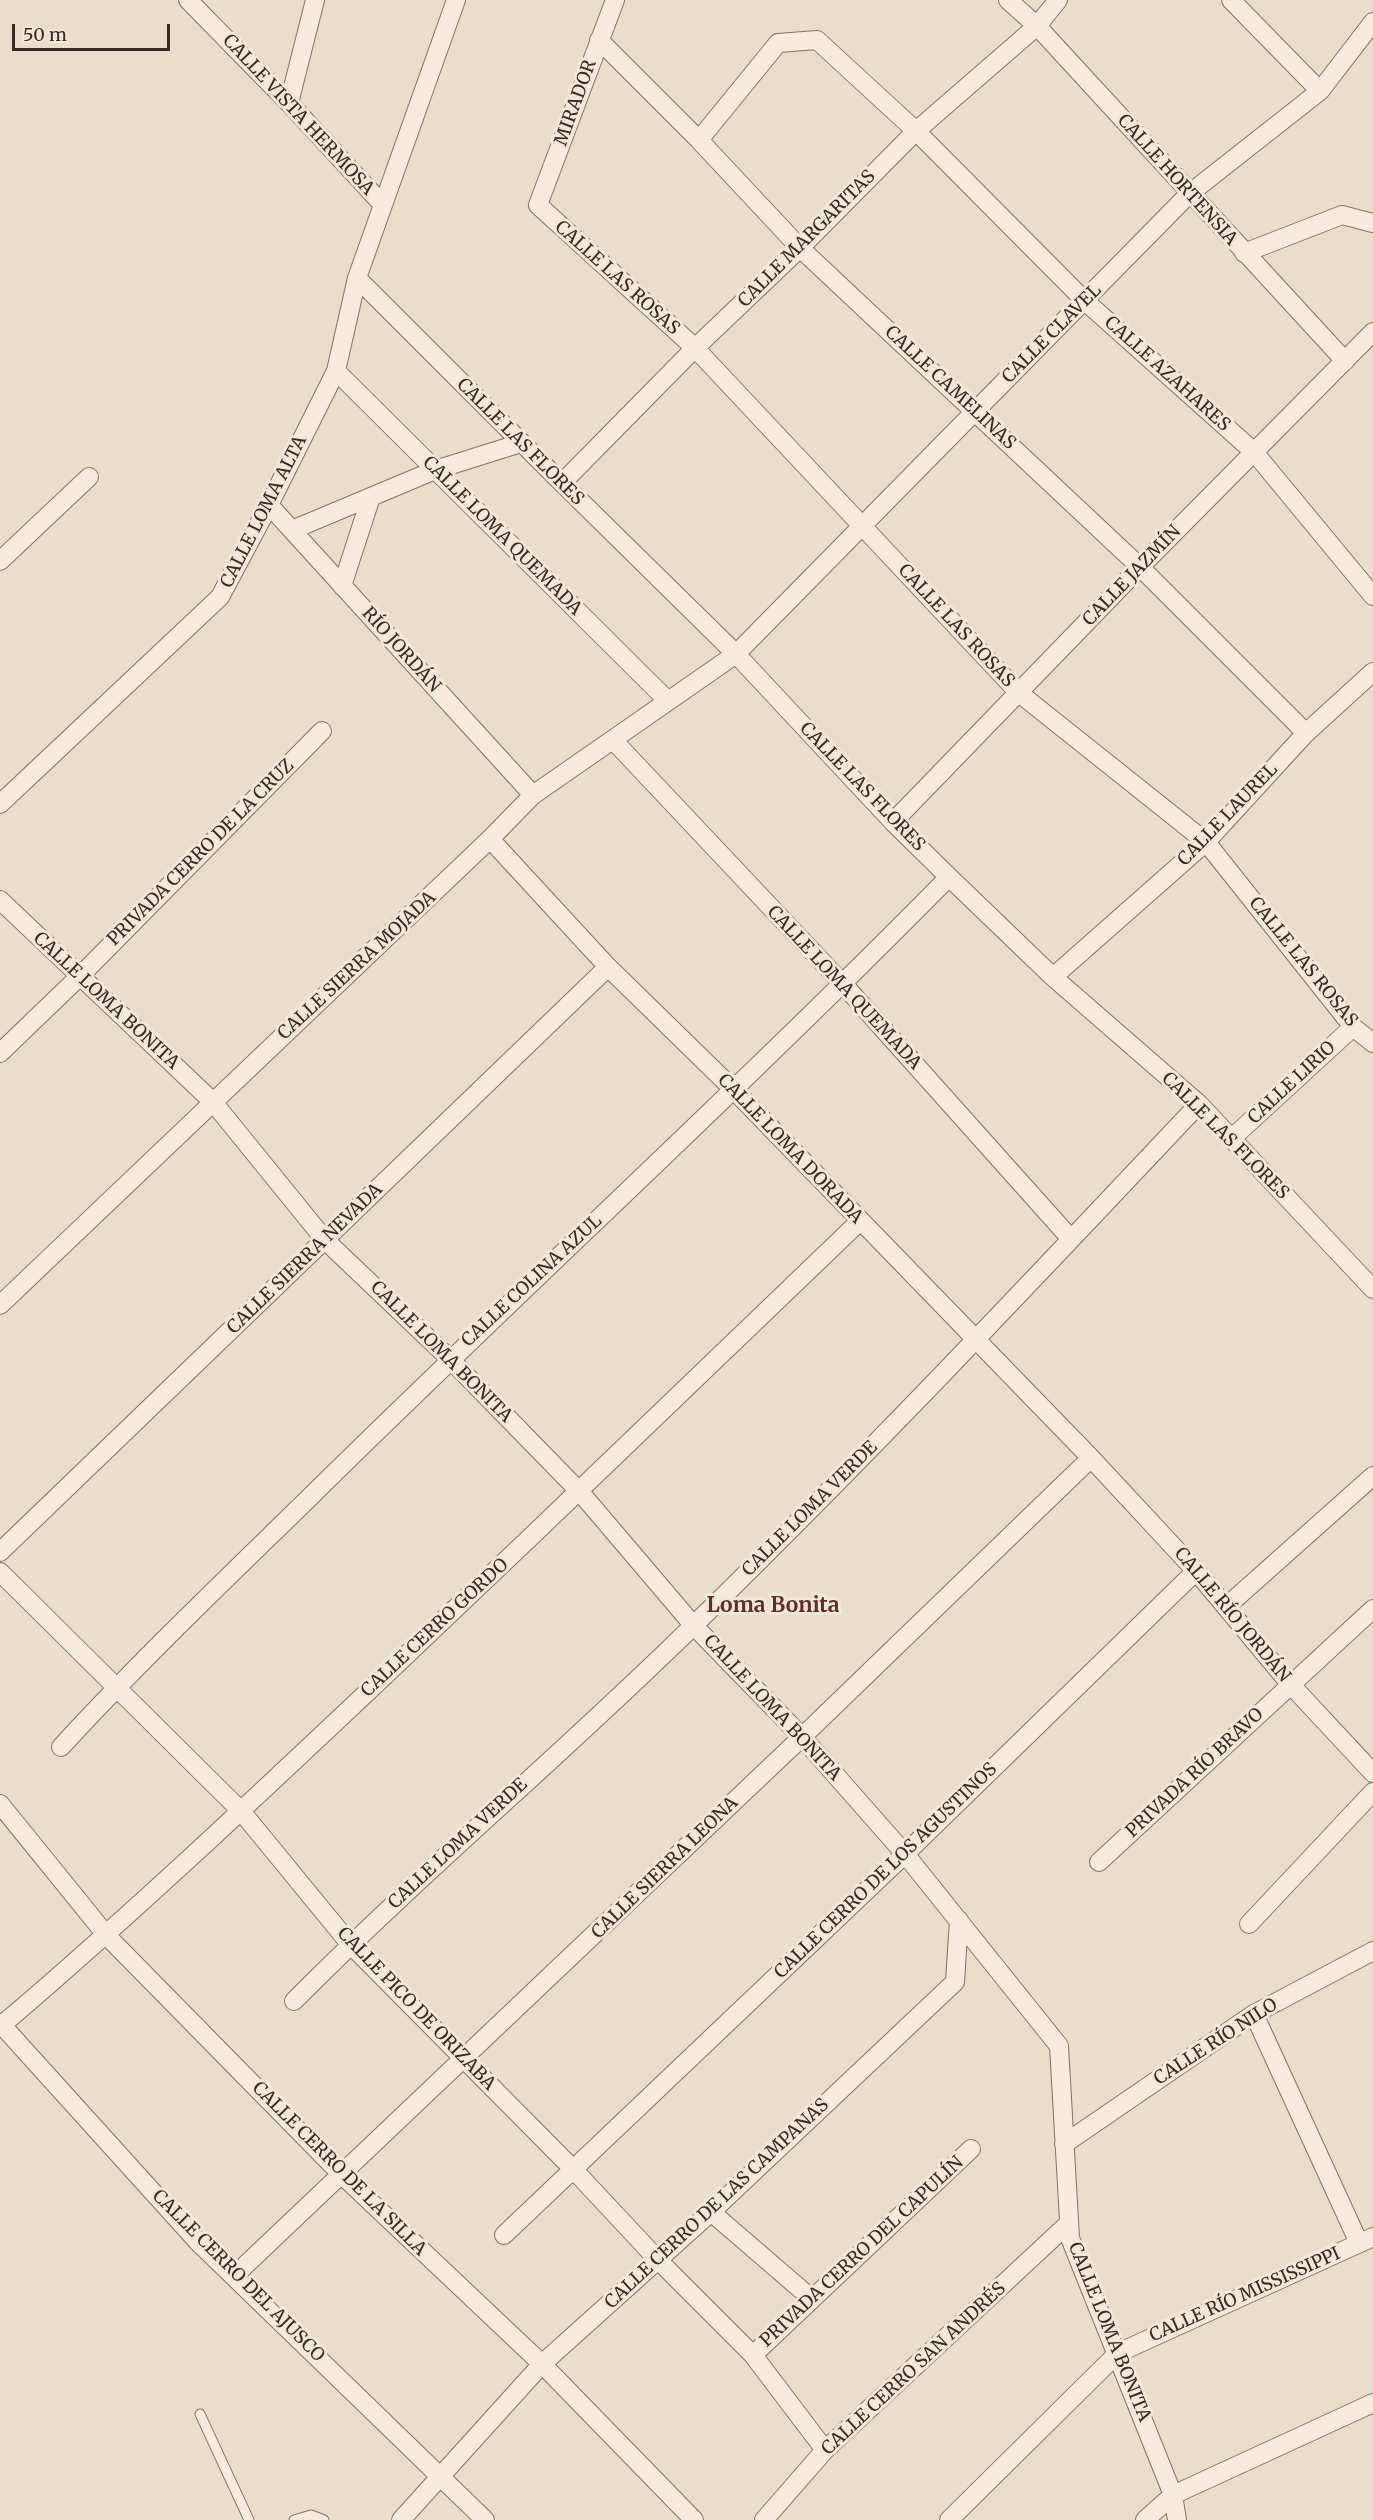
<!DOCTYPE html>
<meta charset="utf-8">
<style>
body{margin:0}
#map{position:relative;width:1373px;height:2520px;overflow:hidden;background:#eaddc9;font-family:Merriweather,serif}
canvas{display:block}
.scale{position:absolute;left:12px;top:24px;width:158px;height:27px;box-sizing:border-box;border:3px solid #372a22;border-top:0;padding-left:8px;font-size:18px;line-height:21px;white-space:nowrap;color:#372a22;-webkit-text-stroke:4px #f2e8d8;paint-order:stroke}
</style>
<div id="map">
<canvas width="1373" height="2520"></canvas>
<div class="scale">50 m</div>
</div>
<script>
const ctx = document.querySelector('canvas').getContext('2d');
ctx.lineJoin = 'round';
function stroke(path, color, width, dash) { ctx.strokeStyle = color; ctx.lineWidth = width; ctx.lineCap = dash ? 'butt' : 'round'; ctx.setLineDash(dash || []); ctx.stroke(path); }
function label(font, color, halo, rows, align = 'center') {
  ctx.font = font + ' Merriweather,serif'; ctx.lineWidth = 6; ctx.setLineDash([]); ctx.textBaseline = 'middle'; ctx.strokeStyle = halo; ctx.fillStyle = color; for (const [text, x, y, turn = 0] of rows) {
    ctx.save(); ctx.translate(x, y); ctx.rotate((+turn || 0) * Math.PI / 180); ctx.textAlign = isNaN(turn) ? turn : align; if (halo) ctx.strokeText(text, 0, 0); ctx.fillText(text, 0, 0); ctx.restore();
  }
}
const service = new Path2D(`
 M200,2414L249,2520
 M294,2520L311,2515L324,2520`);
const minor = new Path2D(`
 M188,0L289,103L383,205
 M615,0L538,205L695,348L1019,693L1206,842L1353,1027L1373,1043
 M1008,0L1037,26L1345,361
 M1231,0L1320,91
 M599,40L699,140L800,248L1140,567L1306,733
 M289,103L315,0
 M699,140L778,43L817,40L916,131L1085,301L1254,452L1373,596
 M1244,253L1342,215L1373,223
 M357,278L562,483L736,654L893,822L949,877L1053,977L1199,1104L1373,1289
 M336,371L668,701
 M562,483L695,348L800,248L916,131L1037,26L1058,0
 M269,505L533,795
 M292,530L435,470L521,443
 M0,561L89,477
 M342,586L371,497
 M613,740L843,984L1071,1239
 M0,804L220,597L269,505L336,371L357,278L456,0
 M893,822L1140,567L1373,332
 M490,839L608,967L734,1090L1091,1458L1196,1571L1291,1685L1373,1773
 M0,900L213,1102L325,1240L450,1359L580,1492L694,1626L802,1737L905,1854L1059,2046L1070,2238L1173,2495L1177,2520
 M1053,977L1206,842L1306,733L1373,672
 M0,1053L80,976L322,731
 M1231,1139L1353,1027
 M0,1305L490,839L533,795L736,654L1189,194L1320,91L1373,22
 M0,1552L608,967
 M0,1572L241,1811L350,1944L573,2169L658,2260L753,2355L825,2450
 M1227,1606L1373,1476
 M61,1747C140,1661 224,1581 308,1499C520,1290 740,1089 949,877
 M0,1804L107,1936L342,2175L542,2364L694,2520
 M1099,1862L1373,1609
 M1249,1924L1373,1792
 M294,2001C423,1871 564,1753 695,1624C868,1455 1033,1280 1199,1104
 M1254,2014L1359,2243
 M0,2023L198,2242L485,2520
 M2,2025C131,1915 254,1799 377,1683C539,1530 700,1375 860,1221
 M1064,2144L1254,2014L1373,1951
 M711,2212L812,2299
 M504,2235L905,1854L1196,1571
 M235,2275L802,1737L1091,1458
 M753,2355L971,2149
 M401,2520L542,2364L711,2212L955,1982L959,1920
 M764,2520L825,2450L1069,2223
 M949,2520L1118,2353L1373,2237
 M1145,2520L1173,2495L1373,2403`);
stroke(service, '#857060', 11);
stroke(minor, '#857060', 20);
stroke(service, '#f6ebdc', 9);
stroke(minor, '#f6ebdc', 18);
label('18px', '#372a22', '#f2e8d8', [
 ["MIRADOR",576,103,-70],
 ["CALLE VISTA HERMOSA",298,115,47],
 ["CALLE HORTENSIA",1177,180,48],
 ["CALLE MARGARITAS",807,239,-45],
 ["CALLE LAS ROSAS",617,278,42],
 ["CALLE CLAVEL",1052,334,-45],
 ["CALLE AZAHARES",1167,374,42],
 ["CALLE CAMELINAS",950,388,43],
 ["CALLE LAS FLORES",520,442,45],
 ["CALLE LOMA ALTA",264,512,-63],
 ["CALLE LOMA QUEMADA",502,536,45],
 ["CALLE JAZMÍN",1132,576,-46],
 ["CALLE LAS ROSAS",956,626,47],
 ["RÍO JORDÁN",401,650,48],
 ["CALLE LAS FLORES",862,787,46],
 ["CALLE LAUREL",1228,815,-46],
 ["PRIVADA CERRO DE LA CRUZ",201,853,-45],
 ["CALLE LAS ROSAS",1303,962,51],
 ["CALLE SIERRA MOJADA",357,966,-43],
 ["CALLE LOMA QUEMADA",844,988,47],
 ["CALLE LOMA BONITA",106,1001,43],
 ["CALLE LIRIO",1292,1083,-43],
 ["CALLE LAS FLORES",1225,1136,45],
 ["CALLE LOMA DORADA",790,1149,46],
 ["CALLE SIERRA NEVADA",305,1259,-44],
 ["CALLE COLINA AZUL",532,1281,-43],
 ["CALLE LOMA BONITA",441,1352,45],
 ["CALLE LOMA VERDE",810,1509,-45],
 ["CALLE RÍO JORDÁN",1232,1615,50],
 ["CALLE CERRO GORDO",435,1628,-43],
 ["CALLE LOMA BONITA",772,1708,47],
 ["PRIVADA RÍO BRAVO",1195,1773,-43],
 ["CALLE LOMA VERDE",458,1844,-43],
 ["CALLE SIERRA LEONA",665,1868,-44],
 ["CALLE CERRO DE LOS AGUSTINOS",886,1871,-44],
 ["CALLE PICO DE ORIZABA",416,2009,46],
 ["CALLE RÍO NILO",1216,2042,-33],
 ["CALLE CERRO DE LA SILLA",339,2169,45],
 ["CALLE CERRO DE LAS CAMPANAS",717,2204,-43],
 ["PRIVADA CERRO DEL CAPULÍN",862,2252,-43],
 ["CALLE CERRO DEL AJUSCO",238,2276,45],
 ["CALLE RÍO MISSISSIPPI",1245,2295,-24],
 ["CALLE LOMA BONITA",1109,2332,68],
 ["CALLE CERRO SAN ANDRÉS",914,2369,-43]
]);
label('bold 21px', '#5f2c26', '#f2e8d8', [
 ["Loma Bonita",773,1606]
]);
</script>
